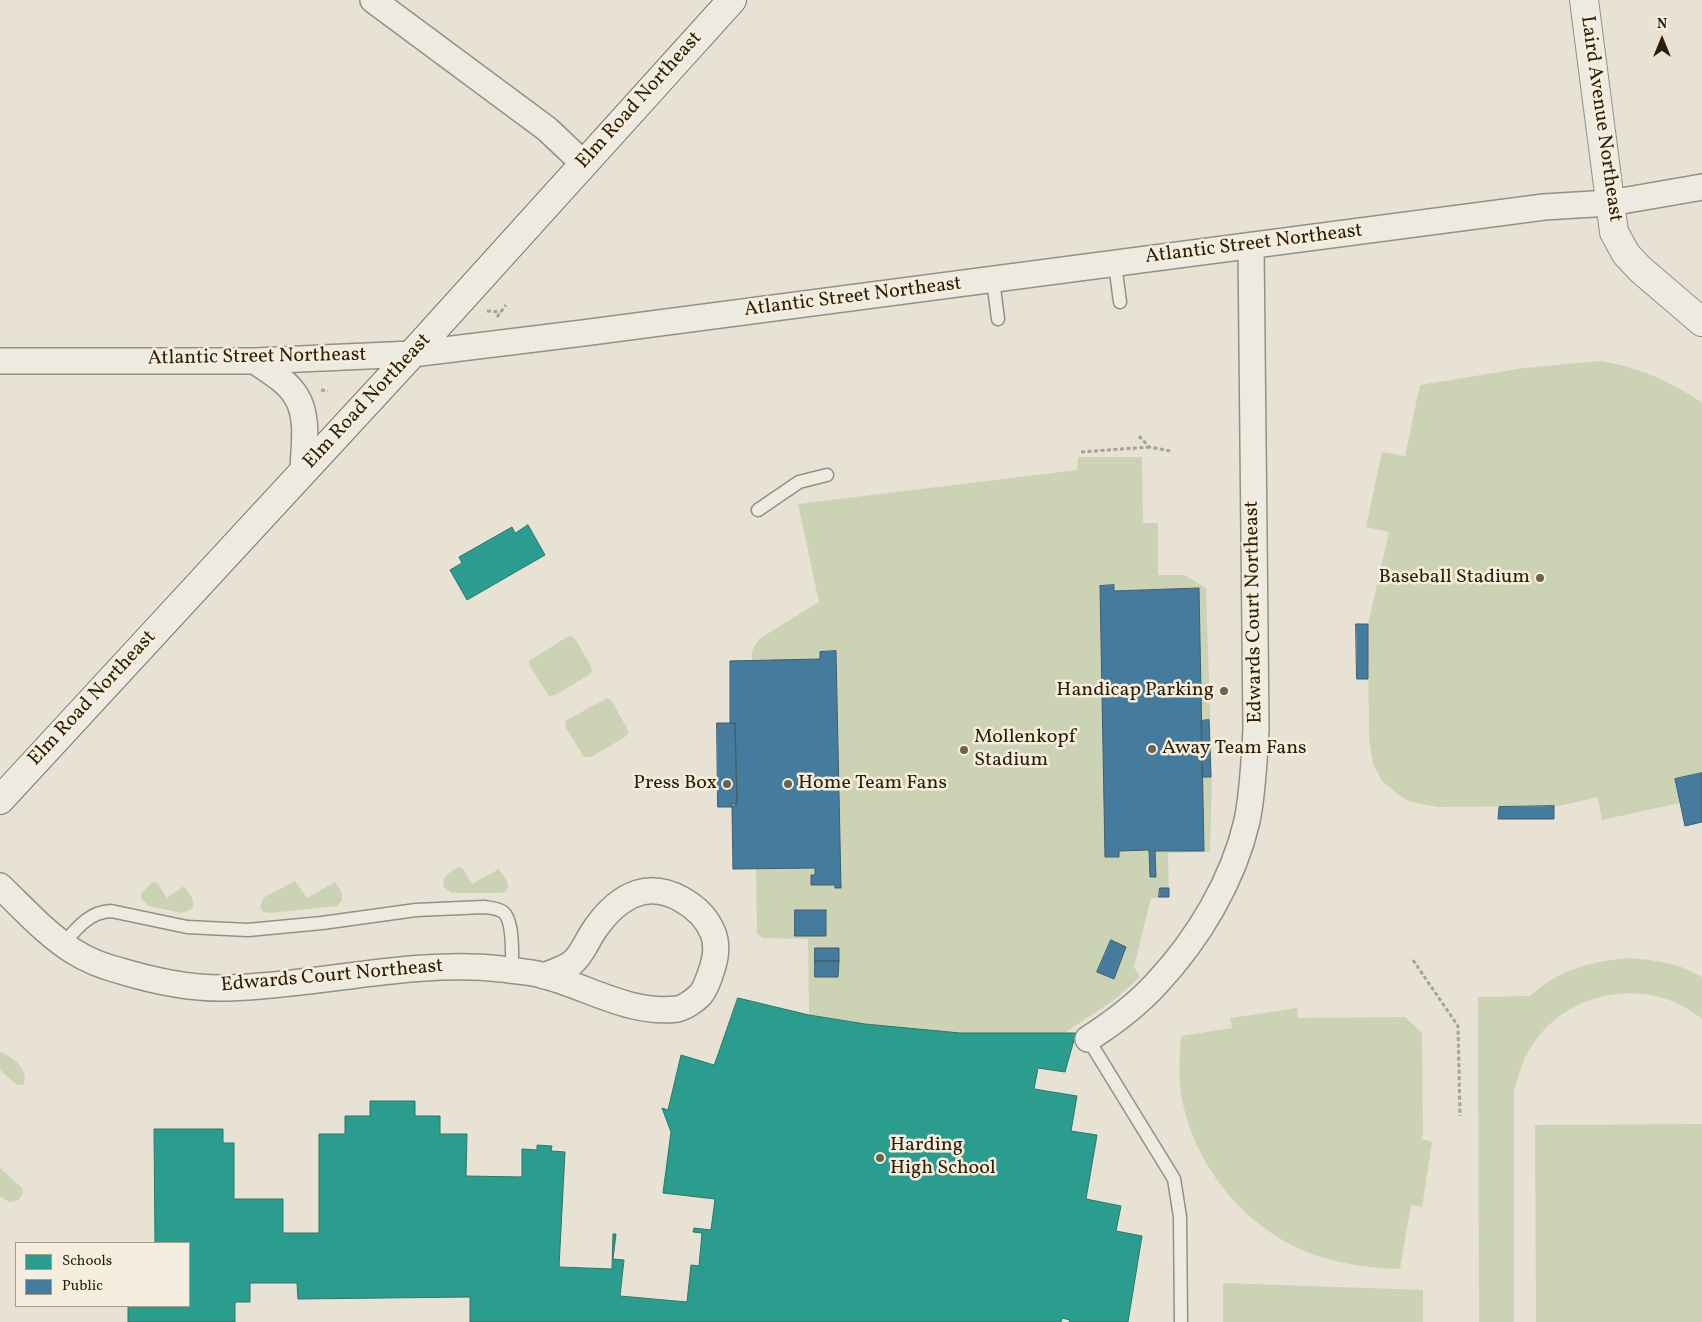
<!DOCTYPE html>
<style>
body{margin:0}
#map{position:relative;width:1702px;height:1322px;overflow:hidden;background:#e7e2d4;font-family:Vollkorn,serif}
canvas{display:block}
.legend{position:absolute;left:15px;top:1242px;width:175px;height:65px;box-sizing:border-box;background:#f5eede;border:1px solid #a69b87;margin:0;padding:6px 9px;list-style:none;font-size:15px;color:#2f1e05}
.legend li{display:flex;align-items:center;gap:10px;height:25px}
.legend b{width:25px;border:1px solid #a69b87}
.north{position:absolute;left:1637px;top:15px;width:50px;height:50px;-webkit-text-stroke:4px #f5eede;paint-order:stroke;rotate:0deg;font-size:14px;font-weight:700;line-height:20px;text-align:center;color:#2f1e05}
.north::after{content:'';display:block;margin:auto;width:18px;height:22px;background:#2f1e05;clip-path:polygon(50% 0,100% 100%,50% 72%,0 100%)}
</style>
<div id="map">
<canvas width="1702" height="1322"></canvas>
<ul class="legend">
<li><b style="height:14px;background:#2a9d8f"></b>Schools</li>
<li><b style="height:14px;background:#457b9d"></b>Public</li>
</ul>
<div class="north">N</div>
</div>
<script>
const ctx = document.querySelector('canvas').getContext('2d');
ctx.lineJoin = 'round';
function paint(path, color) { ctx.fillStyle = color; ctx.fill(path, 'evenodd'); }
function stroke(path, color, width, dash) { ctx.strokeStyle = color; ctx.lineWidth = width; ctx.lineCap = dash ? 'butt' : 'round'; ctx.setLineDash(dash || []); ctx.stroke(path); }
function label(font, color, halo, rows, align = 'center') {
  ctx.font = font + ' Vollkorn,serif'; ctx.lineWidth = 5; ctx.setLineDash([]); ctx.textBaseline = 'middle'; ctx.strokeStyle = halo; ctx.fillStyle = color; for (const [text, x, y, turn = 0] of rows) {
    ctx.save(); ctx.translate(x, y); ctx.rotate((+turn || 0) * Math.PI / 180); ctx.textAlign = isNaN(turn) ? turn : align; if (halo) ctx.strokeText(text, 0, 0); ctx.fillText(text, 0, 0); ctx.restore();
  }
}
paint(new Path2D(`
 M1600,361C1636,366 1672,382 1702,403V773L1675,779L1679,803L1602,820L1598,797L1559,806L1438,807L1411,802L1400,796L1382,781L1373,764L1369,739L1368,624L1389,532L1366,527L1382,452L1405,456L1420,385L1524,368Z
 M1078,457H1142L1143,523H1158V575H1184L1206,588L1212,778L1210,852L1168,853L1169,897L1151,898L1134,967L1140,977L1114,1000L1057,1038L993,1037L865,1024L809,1015L808,939L763,938L757,934L756,868L733,869L732,807H718L717,723H730V660H752V651L759,639L819,602L798,504L1077,470Z
 M571,636L575,639L591,666L592,672L589,675L555,695L549,696L530,666L529,661L567,637Z
 M607,698L611,700L627,728L628,733L625,737L591,757H584L566,728L565,723L567,720Z
 M459,867L464,870L472,884L499,869L507,881L508,888L505,892L501,893H452L444,887C441,876 450,872 459,867Z
 M295,881L307,898L335,882L342,893V901L337,906L271,913L263,912L260,907L263,898Z
 M153,882L158,884L167,898L182,887L186,888L193,900V908L182,913L149,906L141,899V893Z
 M1628,958C1654,960 1680,963 1702,977V1019C1652,977 1573,988 1535,1041C1524,1056 1519,1073 1514,1090V1322H1479L1478,997L1530,996C1558,970 1592,961 1628,958Z
 M1297,1008L1298,1018L1405,1017L1422,1033L1423,1134L1421,1139L1432,1142L1422,1207L1411,1205L1400,1269C1373,1268 1344,1265 1318,1256C1247,1232 1193,1167 1181,1093C1178,1074 1180,1055 1181,1036L1232,1028L1230,1018Z
 M0,1052C12,1056 31,1071 23,1085H17L0,1070Z
 M1702,1124V1322H1536L1535,1125Z
 M0,1168L23,1189C23,1198 17,1202 9,1202L0,1196Z
 M1223,1283L1423,1290V1322H1223Z`), '#ccd2b4');
const schools = new Path2D(`
 M528,525L545,555L467,600L450,570L462,563L459,557L512,527L515,533Z
 M738,998L809,1015L865,1024L960,1033H1076L1065,1072L1038,1068L1034,1089L1077,1096L1071,1131L1097,1135L1086,1199L1121,1206L1116,1231L1142,1236L1128,1322H1069L1070,1320L1062,1318L1061,1322H470V1297L298,1299L297,1283H250V1302H235V1322H128V1306H189V1243H155L154,1129H223V1143H234V1199H283V1233H319V1134H345V1116H370V1101H415V1116H440V1134H467L466,1176L522,1177V1149L537,1150V1145L552,1146L551,1151L565,1152L559,1267L612,1269L613,1234H616L613,1259L624,1260L620,1296L687,1302L691,1265L699,1266L702,1233L693,1232L694,1228L711,1230L715,1199L663,1193L671,1132L662,1108L668,1110L681,1055L714,1065Z`);
paint(schools, '#2a9d8f');
stroke(schools, '#2c7766', 1);
const public = new Path2D(`
 M1114,585V591L1199,588L1204,851H1155L1156,877H1150L1149,850L1119,851V857H1105L1100,586Z
 M1356,624H1368V679H1357Z
 M836,651L841,888H835V885H811V875H815V868L733,869L732,807V804H737L735,723H730V661L820,659V652Z
 M1209,720L1211,777H1202L1201,721Z
 M717,723H735L737,804L732,807H718Z
 M1702,773V822L1685,826L1675,779Z
 M1554,806V819H1498L1499,807Z
 M1160,888H1169V897H1159Z
 M795,910H826V936H795Z
 M1111,940L1126,947L1114,979L1097,972Z
 M815,948H839V961H815Z
 M815,961H839L838,977H815Z`);
paint(public, '#457b9d');
stroke(public, '#3e5f6f', 1);
const service = new Path2D(`
 M1115,264L1120,302
 M993,280L998,319
 M758,510L799,482L827,475
 M63,944C77,928 89,912 111,911L187,927L248,930L322,923L416,910L484,907C490,908 498,908 503,912C514,920 512,958 512,971
 M1088,1039L1174,1179L1180,1217L1181,1322`);
const minor = new Path2D(`
 M373,0L547,129L583,163
 M0,361H255L412,354L583,333L1544,207L1610,203L1702,187
 M255,361C269,371 287,381 296,396C310,418 303,449 303,472
 M0,886C23,908 46,934 73,951C87,960 105,967 121,971C154,981 193,989 228,988C318,986 412,959 501,969C515,971 529,972 542,975C586,986 630,1015 677,1009C684,1008 694,1001 699,996C704,992 706,985 709,978C714,964 719,949 713,933C702,906 666,884 638,893C619,899 606,913 595,929C587,940 583,954 572,963C564,969 553,972 544,976
 M1088,1039C1113,1023 1137,1005 1157,983C1198,939 1233,881 1247,821C1253,792 1254,760 1256,730L1251,246`);
const tertiary = new Path2D(`
 M1584,0L1614,232L1626,254L1640,269L1702,322`);
const secondary = new Path2D(`
 M0,800L412,354L732,0`);
stroke(service, '#959085', 15);
stroke(minor, '#959085', 28);
stroke(tertiary, '#959085', 30);
stroke(secondary, '#7a756a', 30);
stroke(new Path2D(`
 M487,311L501,312
 M497,317L506,305
 M321,390L328,391
 M1139,436L1149,447L1171,451
 M1081,452L1149,447
 M1413,960L1458,1026L1460,1116`), '#a7a39b', 3, [4, 2.5]);
stroke(service, '#edeae2', 12);
stroke(minor, '#edeae2', 25);
stroke(tertiary, '#edeae2', 28);
stroke(secondary, '#edeae2', 28);
for (const [x, y, r, color] of [
 [1540,578,5,"#6f634d"],
 [1224,691,5,"#6f634d"],
 [1152,749,5,"#6f634d"],
 [964,750,5,"#6f634d"],
 [727,784,5,"#6f634d"],
 [788,784,5,"#6f634d"],
 [880,1158,5,"#6f634d"]
]) { const dot = new Path2D(); dot.arc(x, y, r, 0, 2 * Math.PI); ctx.fillStyle = color; ctx.fill(dot); stroke(dot, '#f5eede', 2); }
label('20px', '#2f1e05', '#f5eede', [
 ["Elm Road Northeast",640,101,-48],
 ["Laird Avenue Northeast",1600,119,82],
 ["Atlantic Street Northeast",1254,245,-7],
 ["Atlantic Street Northeast",853,298,-7],
 ["Atlantic Street Northeast",257,358,-1],
 ["Elm Road Northeast",368,402,-47],
 ["Edwards Court Northeast",1255,612,-91],
 ["Elm Road Northeast",93,699,-47],
 ["Edwards Court Northeast",332,977,-5]
]);
label('20px', '#2f1e05', '#f5eede', [
 ["Baseball Stadium",1530,578,"right"],
 ["Handicap Parking",1214,691,"right"],
 ["Mollenkopf",974,738],
 ["Stadium",974,761],
 ["Away Team Fans",1162,749],
 ["Press Box",717,784,"right"],
 ["Home Team Fans",798,784],
 ["Harding",890,1146],
 ["High School",890,1169]
], 'left');
</script>
